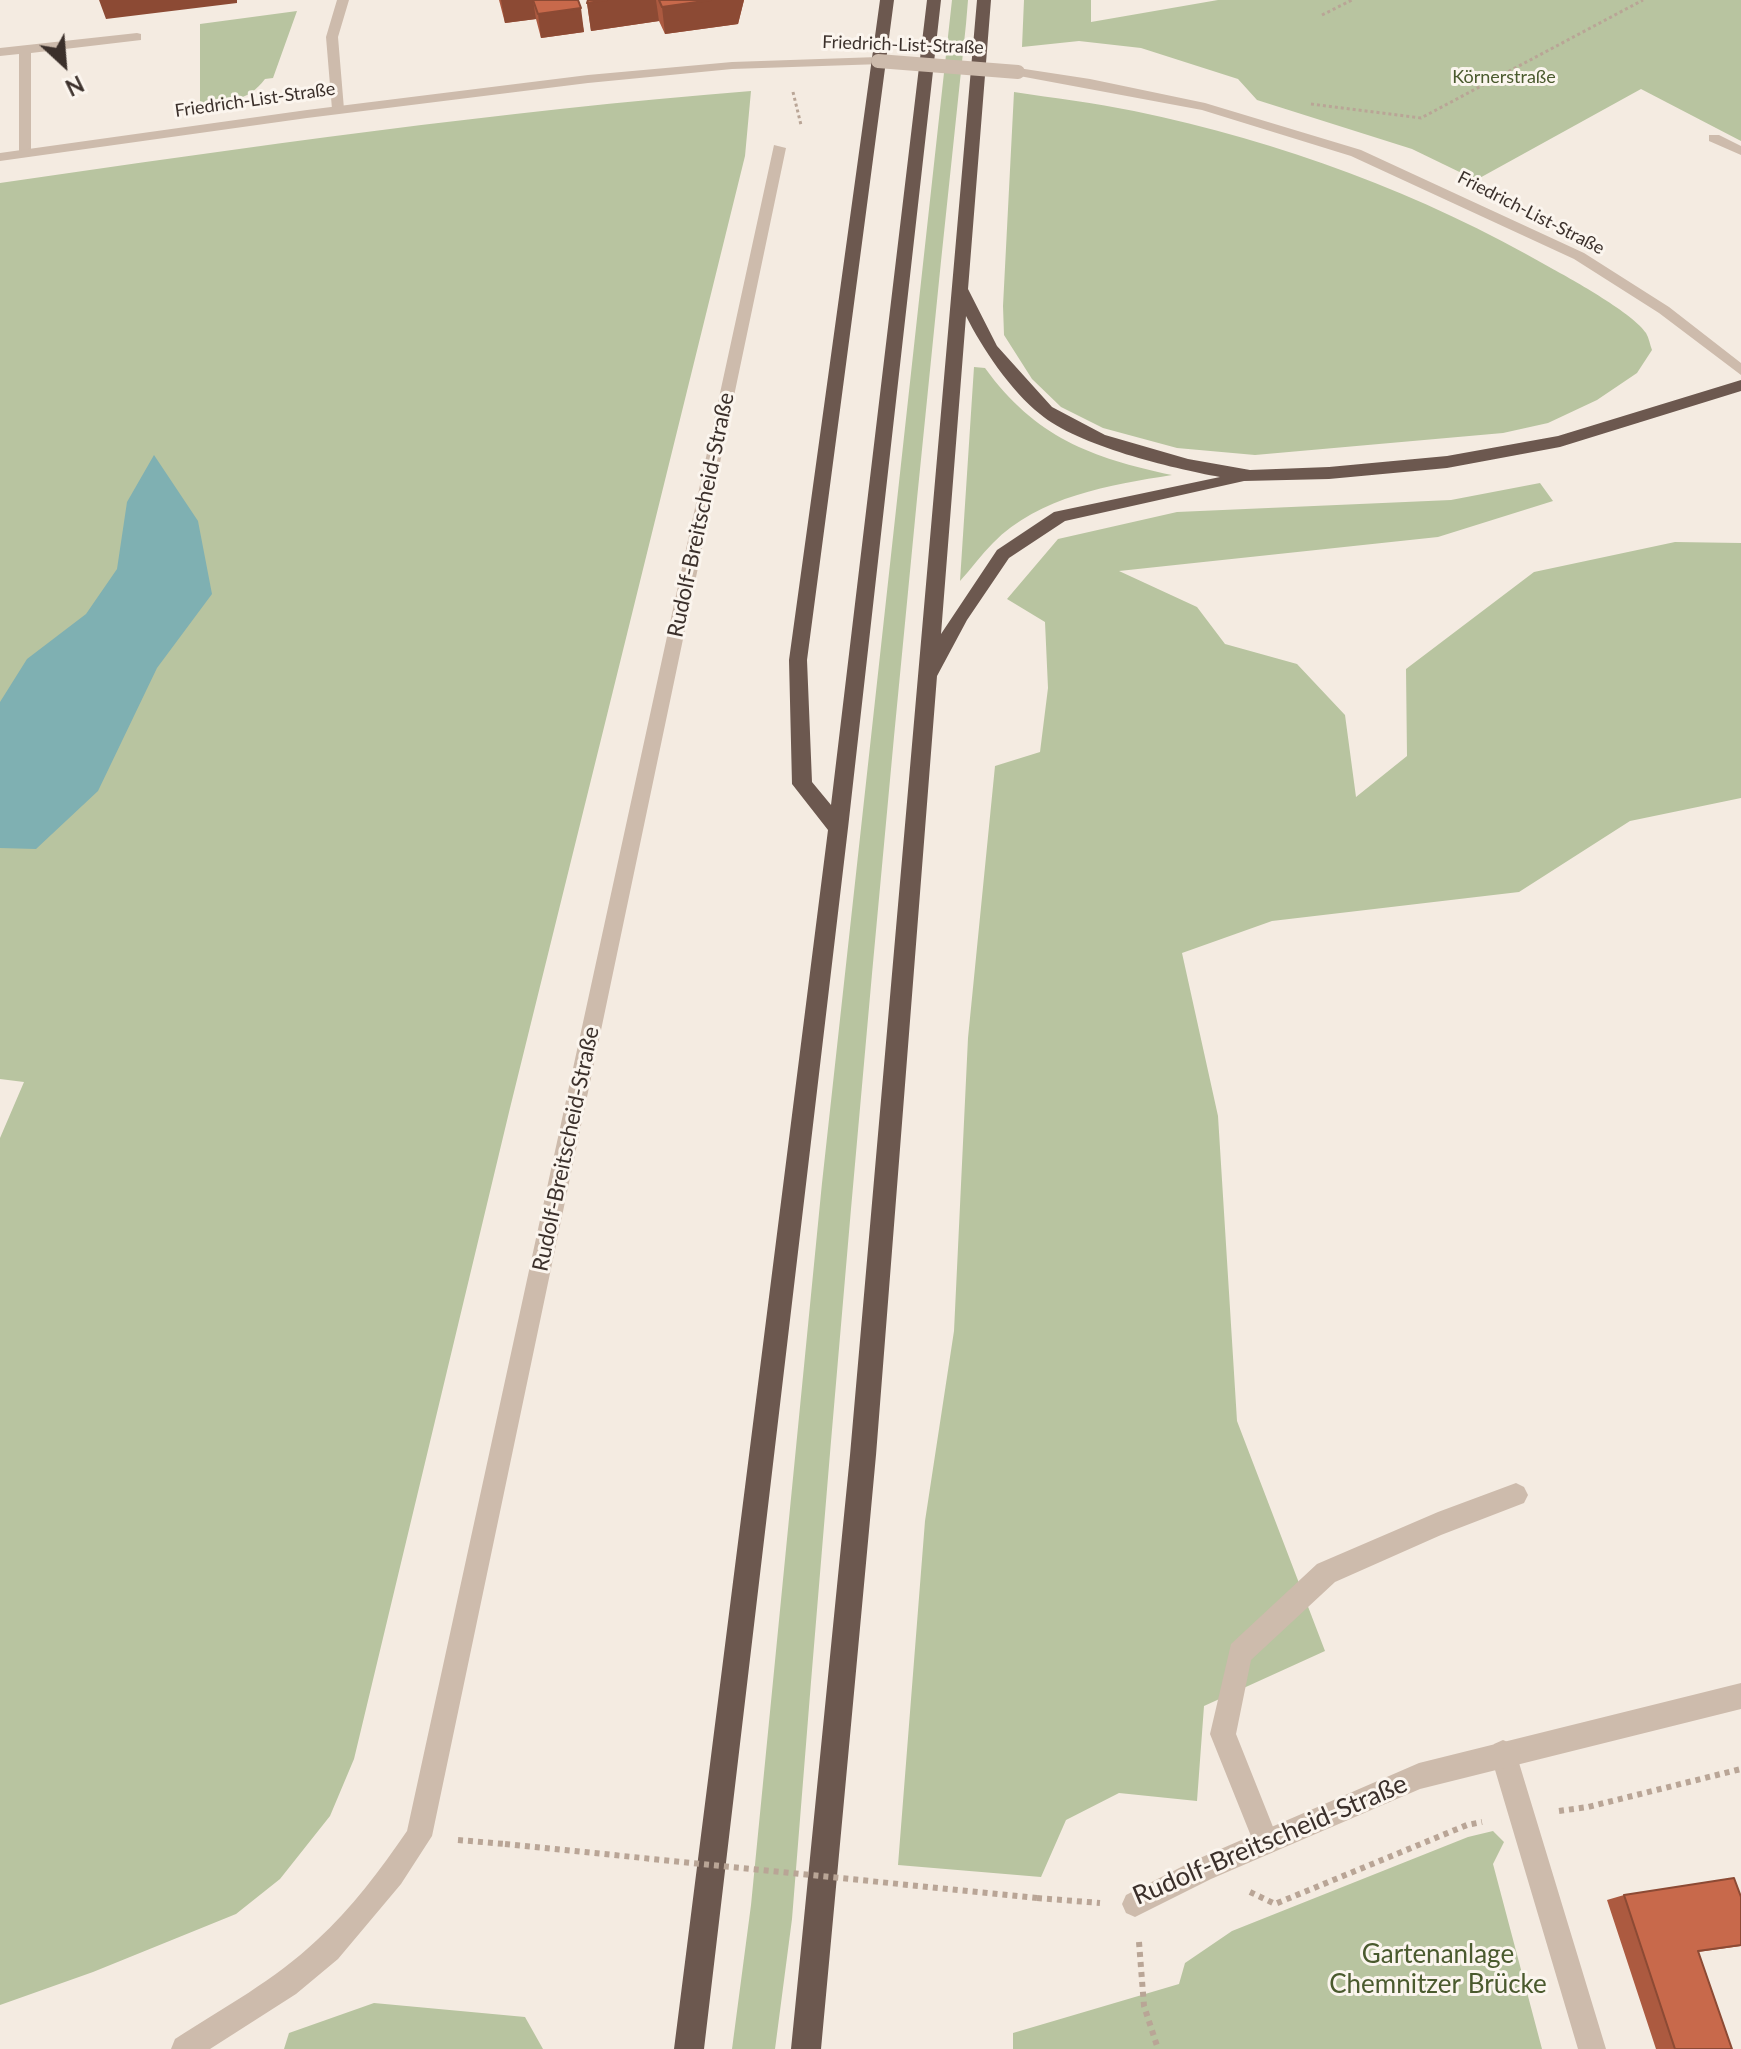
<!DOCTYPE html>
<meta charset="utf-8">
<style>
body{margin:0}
#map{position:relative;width:1741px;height:2049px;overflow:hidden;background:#f4ebe1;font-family:Lato,sans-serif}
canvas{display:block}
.north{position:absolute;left:24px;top:24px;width:80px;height:80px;-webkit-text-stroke:6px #fbf5ee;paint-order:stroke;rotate:154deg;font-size:22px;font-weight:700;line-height:32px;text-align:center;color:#3b302b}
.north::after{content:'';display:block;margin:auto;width:28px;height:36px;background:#3b302b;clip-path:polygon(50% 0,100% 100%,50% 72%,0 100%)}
</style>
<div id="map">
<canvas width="1741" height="2049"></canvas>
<div class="north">N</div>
</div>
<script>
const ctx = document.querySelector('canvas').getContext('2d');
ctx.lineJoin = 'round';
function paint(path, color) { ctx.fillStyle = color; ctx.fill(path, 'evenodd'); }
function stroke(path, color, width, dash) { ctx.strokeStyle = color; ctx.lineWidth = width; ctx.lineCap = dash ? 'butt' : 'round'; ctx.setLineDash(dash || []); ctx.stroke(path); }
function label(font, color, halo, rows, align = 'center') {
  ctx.font = font + ' Lato,sans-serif'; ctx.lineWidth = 6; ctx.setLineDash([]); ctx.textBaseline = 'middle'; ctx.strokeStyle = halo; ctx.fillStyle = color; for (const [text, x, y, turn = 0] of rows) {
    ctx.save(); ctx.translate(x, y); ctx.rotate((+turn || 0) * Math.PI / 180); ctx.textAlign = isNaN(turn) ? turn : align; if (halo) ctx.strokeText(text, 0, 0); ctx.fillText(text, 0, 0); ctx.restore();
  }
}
paint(new Path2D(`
 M952,0H968L966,24C898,655 842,1287 792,1919L775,2049H732L751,1905L822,1183Z
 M1024,0H1091V22L1218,0H1741V141L1641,89L1476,180L1412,149L1257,100L1238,79L1141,48L1079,41L1022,47Z
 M297,11L273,78L265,79C248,102 226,102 200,106V24Z
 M751,91L745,156L510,1108L354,1759L330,1816L280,1879L236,1914L93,1972L0,2005V1138L24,1082L0,1079V183C249,147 499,111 751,91Z
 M1014,92C1054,98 1095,103 1134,111C1282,142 1421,193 1551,268C1573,280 1634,314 1646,333C1649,338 1650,345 1652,350L1637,373L1597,400L1548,423L1503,433L1255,455L1177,448L1103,428L1061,407L1032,379L1004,335L1003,306Z
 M974,367L985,368C1035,437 1091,458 1172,475C1110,485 1039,496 993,543C981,555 971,569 960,581Z
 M1540,483L1553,501L1438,537L1119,571L1197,607L1225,644L1297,664L1345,715L1356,797L1407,756L1406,669L1534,572L1675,542L1741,543V798L1630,821L1519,892L1272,921L1182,953L1218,1116L1237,1421L1325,1651L1204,1706L1197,1801L1119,1793L1066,1820L1041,1877L898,1865L925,1521L954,1331L968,1038L995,766L1040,752L1048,688L1045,622L1007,599L1058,539L1177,512L1451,500Z
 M1493,1831L1504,1842L1493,1864L1542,2049H1013V2033L1179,1984L1185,1963L1232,1931L1468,1837Z
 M374,2003L525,2017L543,2049H284L289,2033Z`), '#b8c4a0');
paint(new Path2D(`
 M154,455L198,521L212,594L157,668L98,791L36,849L0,848V702L27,659L86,614L117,569L127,502Z`), '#7fb0b2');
stroke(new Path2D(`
 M1322,15L1352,0
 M793,92L801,125
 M1311,104L1421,118L1643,0`), '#b9a596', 3, [3, 3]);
stroke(new Path2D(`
 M1559,1811L1588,1807L1741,1769
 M458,1840L505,1844
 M1250,1892L1275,1904L1467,1825L1482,1822
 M1037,1898L1100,1903
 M1139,1942L1144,2006L1158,2049`), '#b9a596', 6, [5, 5]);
paint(new Path2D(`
 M137,33L141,34V40L31,53V154L19,157V54L0,56V48Z
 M1516,1483L1524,1487L1528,1495L1524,1503L1441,1535L1335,1582L1251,1660L1236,1734L1279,1842L1275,1851L1266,1855L1257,1851L1210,1734L1231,1644L1317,1564L1438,1512Z
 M1503,1740L1512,1744L1516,1753L1606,2049H1578L1490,1753L1494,1744Z`), '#cdbbac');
paint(new Path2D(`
 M337,0H349L338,37L344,109L338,113L332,109L326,37Z
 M1709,135H1719L1741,146V155L1709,141Z
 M774,145L786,148L432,1836L401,1884L338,1959L296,1994L210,2049H171L175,2039C223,2008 275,1980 317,1940C351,1909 381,1869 407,1831Z
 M1741,1683V1709L1420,1789L1211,1879L1135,1917L1126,1913L1122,1904L1126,1895L1193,1861L1419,1763Z`), '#cdbbac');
paint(new Path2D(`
 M878,57L882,58V64L732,69L588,83L307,118L0,161V153L307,110L588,75L732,62Z
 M1018,68L1090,79L1205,103L1361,150L1584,253L1669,307L1741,363V375L1659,313L1574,259L1351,156L1202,110L1014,75V69Z`), '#cdbbac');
paint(new Path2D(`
 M880,0H894L807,660L812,782L831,805L927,0H941L848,828L704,2049H674L828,830L792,784L789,660Z
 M977,0H991L968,289L997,346L1052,407L1105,435L1188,459L1250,470L1329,467L1447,456L1558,436L1741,380V391L1560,447L1447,468L1329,479L1244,481L1065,521L1009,558L967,620L937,676L876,1455L821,2049H791L850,1455ZM966,316C982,348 1011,391 1040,414C1078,446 1171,468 1220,477L1054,512L997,550L941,634Z`), '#6c584f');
stroke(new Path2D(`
 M505,1844L1037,1898`), '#b9a596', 6, [5, 5]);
stroke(new Path2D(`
 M878,61L1018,72`), '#cdbbac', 14);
paint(new Path2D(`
 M499,0H578L584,32L541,38L536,19L505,23Z
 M588,0H744L738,24L665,34L659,21L591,31L587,3Z
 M1624,1895L1741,1897V1946L1698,1952L1732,2049H1656L1607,1900Z`), '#ac5a40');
paint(new Path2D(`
 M99,0H237V3L106,19Z
 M501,0H533L536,19L505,23Z
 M607,0H656L659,21L591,31L587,3Z
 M711,0H744L738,24L665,34L662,7Z
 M581,8L584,32L541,38L538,14Z`), '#8c4a34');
const building = new Path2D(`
 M533,0H578L581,8L538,14Z
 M588,0H607L587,3Z
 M659,0H711L662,7Z
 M1734,1878L1741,1897V1945L1698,1951L1732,2049H1675L1624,1895Z`);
paint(building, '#c8694b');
stroke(building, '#8c4a34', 2);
label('18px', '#3b302b', '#fbf5ee', [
 ["Friedrich-List-Straße",903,45,2],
 ["Friedrich-List-Straße",255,100,-8],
 ["Friedrich-List-Straße",1531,213,27]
]);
label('18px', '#4a5a2e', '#fbf5ee', [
 ["Körnerstraße",1504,77]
]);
label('22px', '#3b302b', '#fbf5ee', [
 ["Rudolf-Breitscheid-Straße",701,515,-78],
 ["Rudolf-Breitscheid-Straße",566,1149,-78]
]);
label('26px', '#3b302b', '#fbf5ee', [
 ["Rudolf-Breitscheid-Straße",1270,1840,-23]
]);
label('26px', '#4a5a2e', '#fbf5ee', [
 ["Gartenanlage",1438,1955],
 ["Chemnitzer Brücke",1438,1985]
]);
</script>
